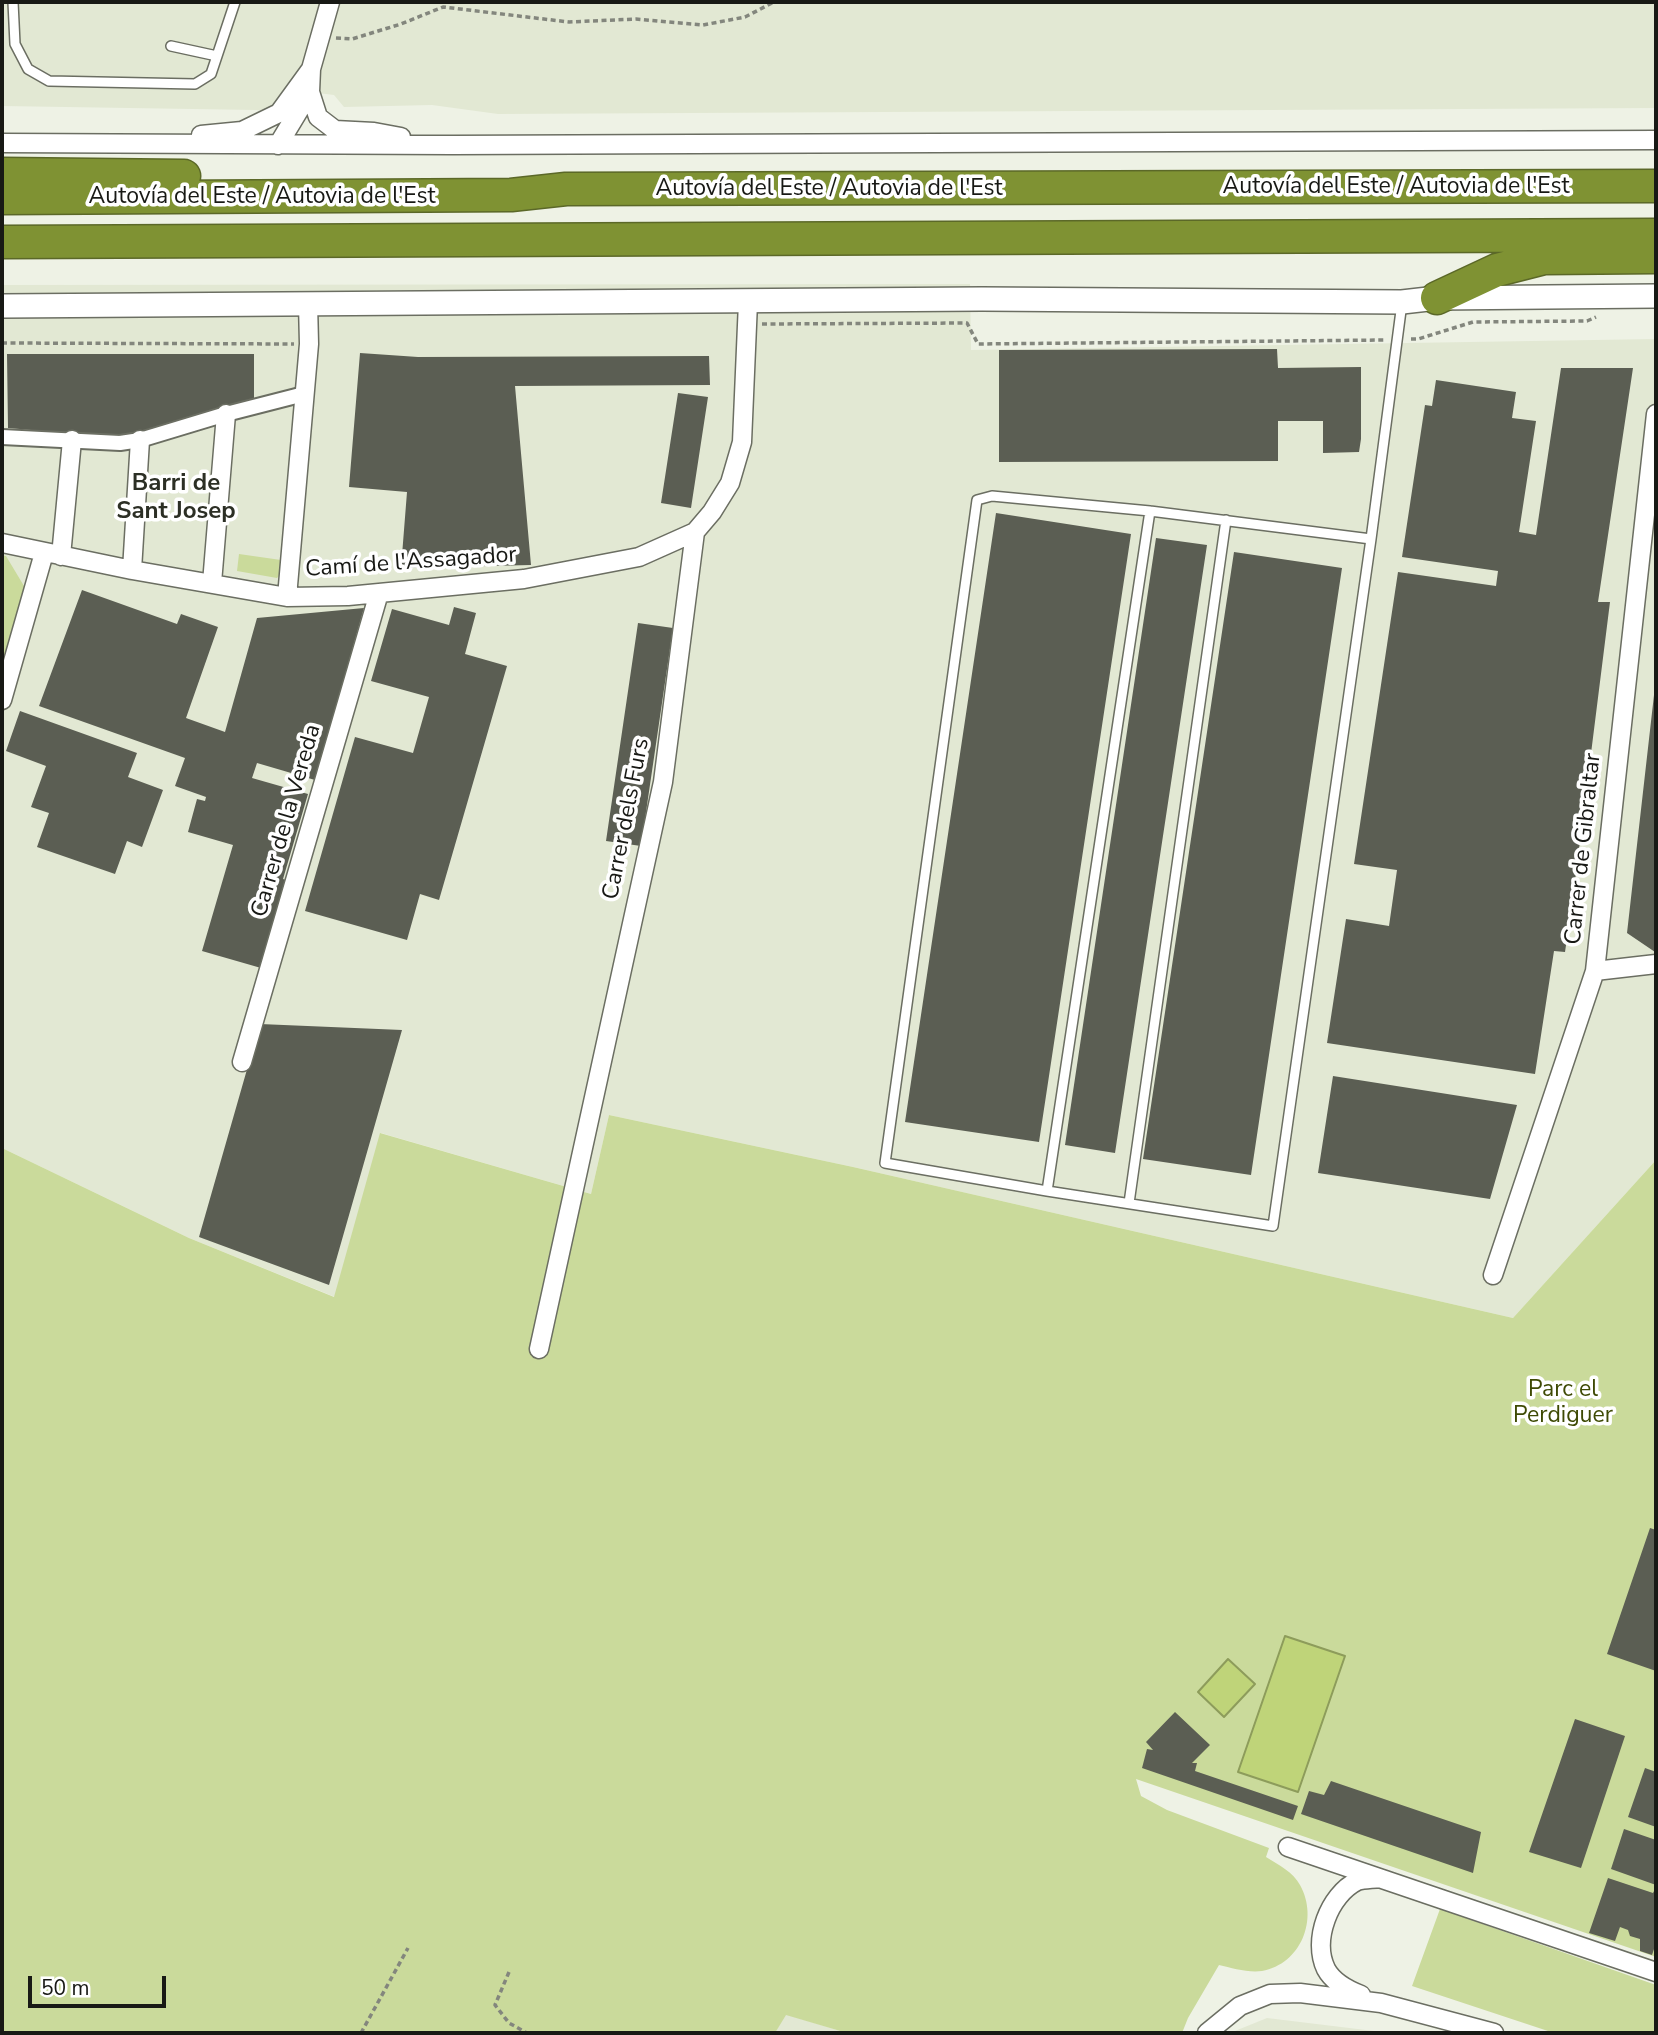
<!DOCTYPE html>
<meta charset="utf-8">
<style>
body{margin:0}
#map{position:relative;width:1658px;height:2035px;overflow:hidden;background:#eef2e5;font-family:"Nunito Sans",sans-serif}
canvas{display:block}
.frame{position:absolute;inset:0;border:4px solid #181915;pointer-events:none}
.scale{position:absolute;left:28px;top:1976px;width:138px;height:32px;box-sizing:border-box;border:4px solid #181915;border-top:0;padding-left:9px;font-size:21px;line-height:24px;white-space:nowrap;color:#181915;-webkit-text-stroke:5px #fff;paint-order:stroke}
</style>
<div id="map">
<canvas width="1658" height="2035"></canvas>
<div class="frame"></div>
<div class="scale">50 m</div>
</div>
<script>
const ctx = document.querySelector('canvas').getContext('2d');
ctx.lineJoin = 'round';
function paint(path, color) { ctx.fillStyle = color; ctx.fill(path, 'evenodd'); }
function stroke(path, color, width, dash) { ctx.strokeStyle = color; ctx.lineWidth = width; ctx.lineCap = dash ? 'butt' : 'round'; ctx.setLineDash(dash || []); ctx.stroke(path); }
function label(font, color, halo, rows, align = 'center') {
  ctx.font = font + ' "Nunito Sans",sans-serif'; ctx.lineWidth = 7; ctx.setLineDash([]); ctx.textBaseline = 'middle'; ctx.strokeStyle = halo; ctx.fillStyle = color; for (const [text, x, y, turn = 0] of rows) {
    ctx.save(); ctx.translate(x, y); ctx.rotate((+turn || 0) * Math.PI / 180); ctx.textAlign = isNaN(turn) ? turn : align; if (halo) ctx.strokeText(text, 0, 0); ctx.fillText(text, 0, 0); ctx.restore();
  }
}
paint(new Path2D(`
 M2,2H1656V108L498,114L432,105L344,107L334,95L310,92L279,113L256,110L2,106Z
 M970,284L971,350L1656,339V1160L1513,1318L853,1167L609,1115L591,1194L381,1133L335,1297L189,1238L2,1148V679L6,556L2,555V285Z
 M785,2014L847,2033H775Z
 M1267,2018L1374,2031L1383,2033H1230Z`), '#e2e8d3');
paint(new Path2D(`
 M239,554L281,560V574L277,578L237,571Z
 M2,555L6,556L27,591L2,679Z
 M609,1115L853,1167L1513,1318L1656,1160V1957L1136,1779L1141,1796L1167,1810L1269,1848L1266,1857C1279,1865 1293,1872 1300,1885C1319,1919 1301,1964 1262,1971C1248,1973 1232,1968 1219,1965L1188,2018L1182,2033H847L786,2015L775,2033H2V1148L189,1238L334,1297L380,1133L591,1194Z
 M1440,1909L1656,1985V2033H1554L1412,1986Z`), '#cada9b');
const water = new Path2D(`
 M1285,1636L1345,1656L1298,1792L1238,1772Z
 M1228,1659L1255,1684L1224,1717L1198,1692Z`);
paint(water, '#bfd479');
stroke(water, '#8d9c5b', 2);
paint(new Path2D(`
 M1277,349L1278,368L1361,367V439L1359,452L1323,453V421H1278V461L999,462V350Z
 M360,353L418,357L709,356L710,385L515,386L531,565L401,568L407,492L349,487Z
 M7,354H254V399L123,438L8,428Z
 M1561,368H1633L1598,602H1610L1573,897L1565,952L1554,951L1535,1074L1327,1043L1346,919L1389,926L1397,870L1354,864L1398,572L1496,586L1498,571L1402,557L1425,405L1432,406L1436,380L1516,392L1512,418L1536,421L1519,532L1536,535Z
 M678,393L708,397L691,508L661,503Z
 M996,513L1131,534L1039,1142L905,1122Z
 M1156,538L1207,545L1115,1153L1065,1145Z
 M1234,552L1342,568L1251,1175L1143,1159Z
 M82,590L177,624L181,614L218,627L186,718L225,732L257,618L364,608L315,780L257,763L252,778L308,794L283,879L286,880L261,968L202,951L233,845L188,832L197,799L205,801L206,797L175,786L185,758L39,706Z
 M454,607L476,613L465,654L507,666L439,900L420,894L407,940L305,911L355,737L413,753L429,697L371,681L392,609L449,625Z
 M638,623L673,628L641,846L606,841Z
 M1654,695H1656V950L1655,952L1627,933Z
 M20,711L137,753L128,777L163,790L142,847L127,841L115,874L37,847L49,813L31,807L46,766L6,751Z
 M260,1024L402,1030L329,1285L199,1237Z
 M1333,1076L1517,1105L1490,1199L1318,1173Z
 M1650,1528L1656,1530V1671L1607,1654Z
 M1175,1712L1210,1745L1192,1763H1197L1195,1771L1298,1806L1293,1820L1142,1768L1147,1749L1153,1750L1146,1742Z
 M1575,1719L1625,1736L1581,1868L1529,1852Z
 M1645,1768L1656,1772V1827L1628,1817Z
 M1331,1781L1481,1832L1473,1873L1301,1814L1309,1791L1324,1795Z
 M1624,1829L1656,1840V1885L1611,1869Z
 M1608,1878L1653,1893L1656,1887V1943L1652,1955L1640,1951V1939L1630,1936L1628,1930L1620,1927L1615,1941L1589,1933Z`), '#5b5e53');
const service = new Path2D(`
 M13,2L15,44L28,69L49,81L195,84L211,74L235,2
 M171,46L217,56
 M1371,539L1150,511L992,496L977,500L885,1163L1047,1191L1273,1226L1371,539L1402,303
 M1047,1191L1150,511
 M1129,1203L1226,520`);
const pedestrian = new Path2D(`
 M2,437L120,443L140,440L226,414L304,394`);
const minor = new Path2D(`
 M330,2L311,69L310,92L318,117L335,130L374,132L401,137
 M201,135L242,131L279,113L311,69
 M2,143L453,145L1656,140
 M278,145L310,92
 M2,543L132,570L287,597L348,596L524,579L639,557L695,532
 M61,556L72,440
 M132,570L140,440
 M212,583L226,414
 M287,597L309,344L308,303
 M2,700L44,553
 M1595,971L1656,964
 M242,1062L379,593
 M1493,1275L1595,971L1656,414
 M539,1349L663,782L695,532L712,512L730,483L742,442L748,302
 M1288,1847L1656,1972
 M1361,1995C1348,1990 1333,1982 1326,1969C1312,1940 1329,1895 1357,1881C1363,1879 1372,1879 1379,1878
 M1207,2033L1240,2006L1270,1994L1300,1993L1381,2003L1494,2033`);
const tertiary = new Path2D(`
 M2,306L982,299L1402,302L1437,298L1656,296`);
const motorway = new Path2D(`
 M2,174L184,176
 M2,198L511,195L566,189L1656,186
 M2,242L1656,235
 M1437,298L1497,270L1544,258L1656,257`);
stroke(service, '#6b6e62', 12);
stroke(pedestrian, '#6b6e62', 18);
stroke(minor, '#6b6e62', 21);
stroke(tertiary, '#6b6e62', 26);
stroke(motorway, '#5b6828', 35);
stroke(new Path2D(`
 M336,38L352,39L401,24L443,7L569,22L636,19L703,25L745,17L774,2
 M762,324L967,323L978,344L1386,340
 M1411,339H1418L1473,322L1587,321L1596,317
 M2,343L294,344
 M509,1972L495,2005L509,2023L527,2033
 M361,2033L408,1948`), '#83867d', 3.5, [5, 3.5]);
stroke(service, '#fff', 9);
stroke(pedestrian, '#fff', 14);
stroke(minor, '#fff', 18);
stroke(tertiary, '#fff', 23);
stroke(motorway, '#7f9233', 32);
label('23px', '#181915', '#fff', [
 ["Autovía del Este / Autovia de l'Est",1396,187],
 ["Autovía del Este / Autovia de l'Est",829,189],
 ["Autovía del Este / Autovia de l'Est",262,197],
 ["Camí de l'Assagador",411,563,-4],
 ["Carrer dels Furs",627,819,-79],
 ["Carrer de la Vereda",287,821,-74],
 ["Carrer de Gibraltar",1584,849,-84]
]);
label('23px', '#3e4a04', '#fff', [
 ["Parc el",1563,1390],
 ["Perdiguer",1563,1416]
]);
label('bold 24px', '#2c2f25', '#fff', [
 ["Barri de",176,484],
 ["Sant Josep",176,512]
]);
</script>
